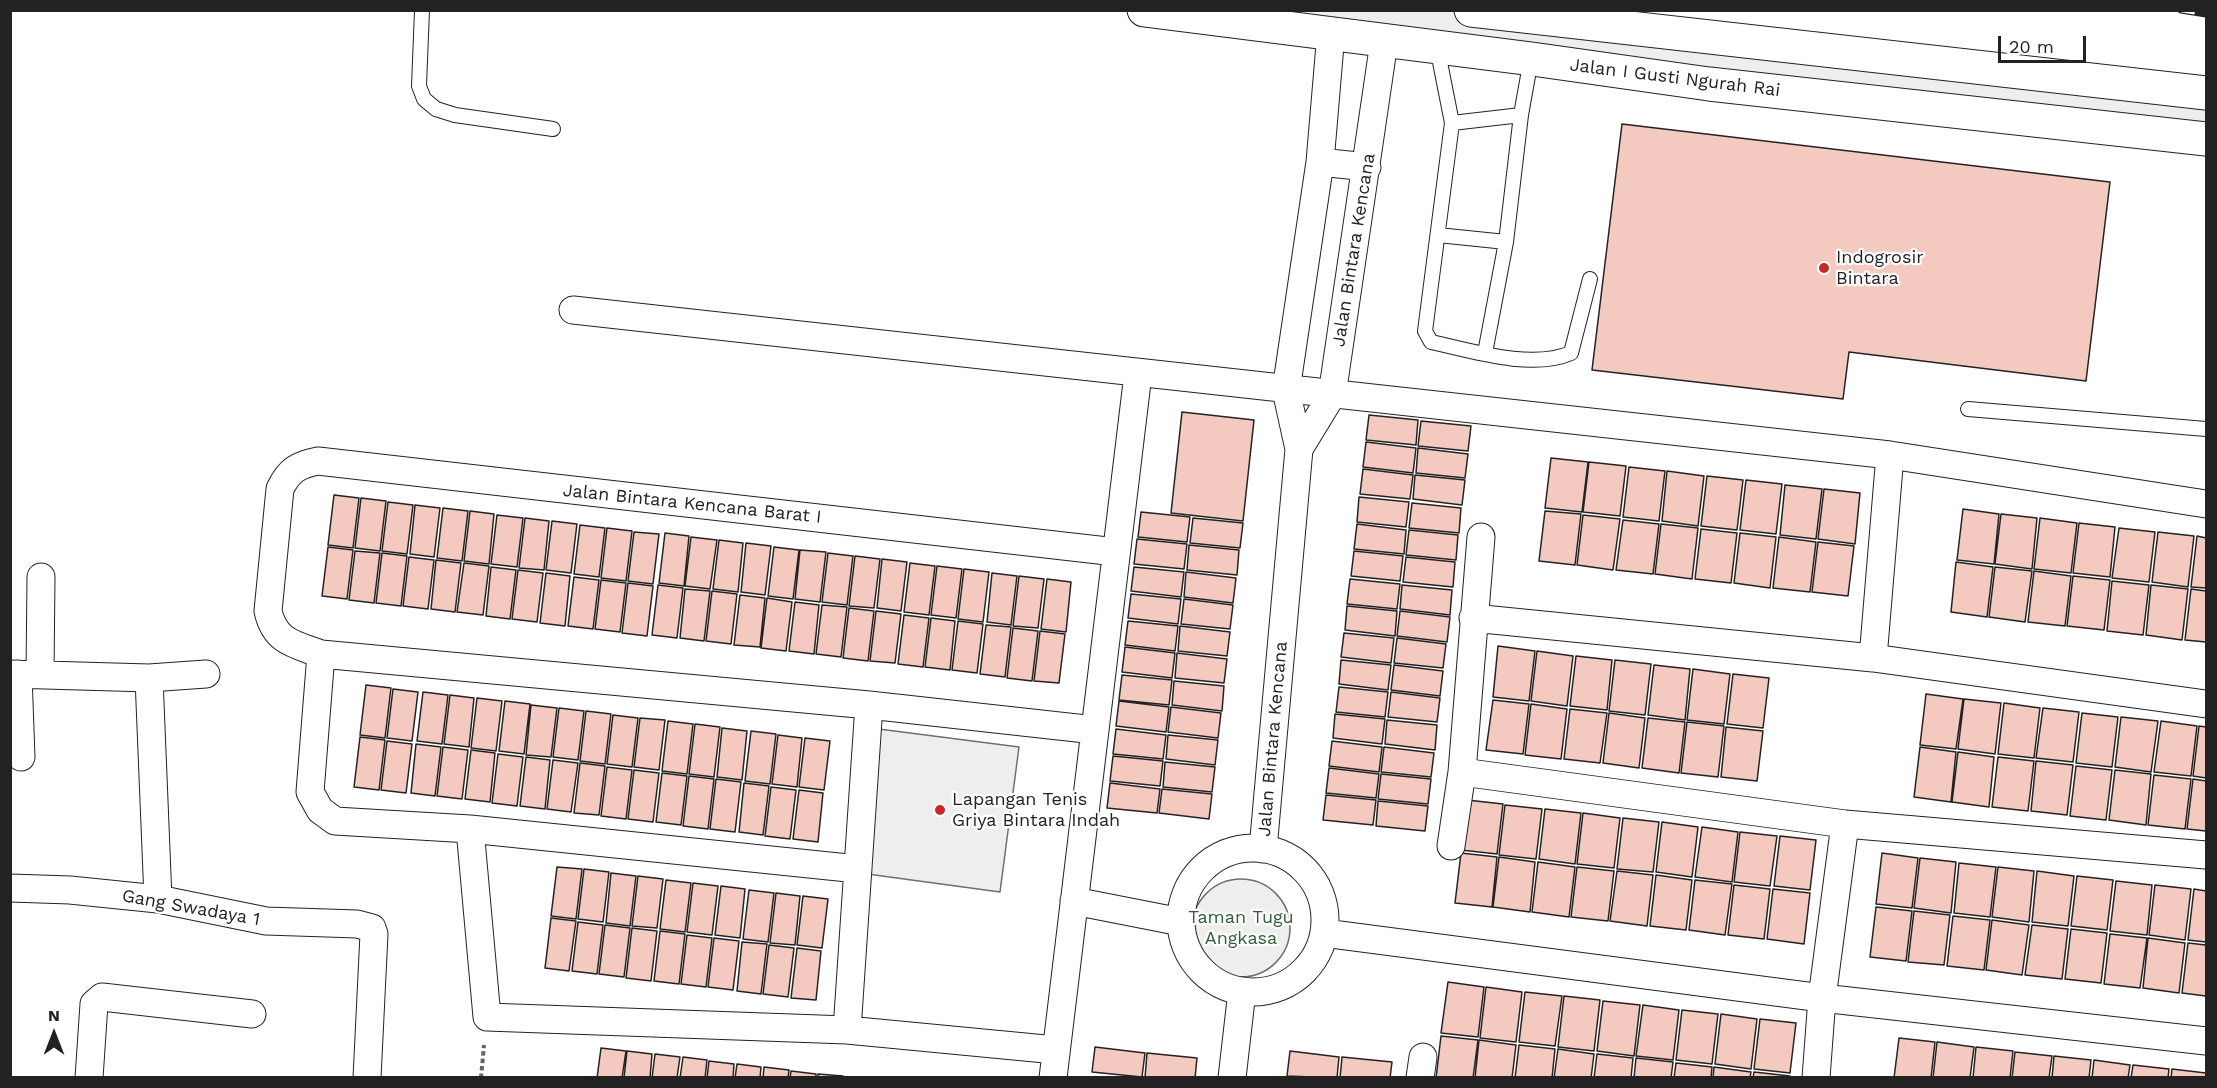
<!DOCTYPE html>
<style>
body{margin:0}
#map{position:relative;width:2217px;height:1088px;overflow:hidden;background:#fff;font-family:"Work Sans",sans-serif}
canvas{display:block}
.frame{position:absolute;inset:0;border:12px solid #222;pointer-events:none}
.north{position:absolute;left:24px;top:1004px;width:60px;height:60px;-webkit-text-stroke:4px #fff;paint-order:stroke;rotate:0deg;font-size:16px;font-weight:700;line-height:24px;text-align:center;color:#222}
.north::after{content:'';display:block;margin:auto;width:21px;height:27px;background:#222;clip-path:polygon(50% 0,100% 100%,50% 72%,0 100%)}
.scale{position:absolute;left:1998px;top:36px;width:88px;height:27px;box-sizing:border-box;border:3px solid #222;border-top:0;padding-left:8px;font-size:18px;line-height:21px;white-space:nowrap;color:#222;-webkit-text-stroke:4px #fff;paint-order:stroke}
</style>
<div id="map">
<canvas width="2217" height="1088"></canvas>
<div class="frame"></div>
<div class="north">N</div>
<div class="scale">20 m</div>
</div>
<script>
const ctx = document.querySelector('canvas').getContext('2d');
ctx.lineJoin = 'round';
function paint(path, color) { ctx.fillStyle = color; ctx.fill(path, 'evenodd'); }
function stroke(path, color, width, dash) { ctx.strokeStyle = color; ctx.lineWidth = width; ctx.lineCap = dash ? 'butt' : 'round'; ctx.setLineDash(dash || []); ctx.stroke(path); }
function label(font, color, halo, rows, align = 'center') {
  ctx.font = font + ' "Work Sans",sans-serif'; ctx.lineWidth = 4.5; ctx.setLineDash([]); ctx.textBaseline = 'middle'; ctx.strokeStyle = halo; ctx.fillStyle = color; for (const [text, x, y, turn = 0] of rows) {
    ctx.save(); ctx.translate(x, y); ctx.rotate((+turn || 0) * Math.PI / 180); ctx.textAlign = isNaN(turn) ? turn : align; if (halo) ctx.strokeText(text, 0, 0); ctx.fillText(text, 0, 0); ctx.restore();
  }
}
const green = new Path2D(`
 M1144,11H1471L2206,93V139Z
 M879,729L1019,747L1000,892L860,873Z
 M1192 928a49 49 0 1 1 98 0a49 49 0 1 1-98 0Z`);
paint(green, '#eee');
stroke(green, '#6f6f6f', 1.5);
const building = new Path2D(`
 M1622,124L2110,182L2086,381L1849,352L1843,399L1592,370Z
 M1182,412L1254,420L1243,521L1171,513Z
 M1369,415L1418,420L1416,445L1366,440Z
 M1421,421L1471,426L1468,451L1418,446Z
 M1366,442L1416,448L1413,473L1363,467Z
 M1418,448L1468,454L1465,478L1416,473Z
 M1551,458L1588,462L1582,512L1545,508Z
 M1589,462L1626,466L1620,516L1583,512Z
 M1629,467L1665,471L1659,521L1623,517Z
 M1363,469L1413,475L1410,499L1360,494Z
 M1667,471L1704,476L1698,526L1662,521Z
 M1415,475L1465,480L1462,505L1413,499Z
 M1707,476L1743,480L1737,530L1701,526Z
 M1746,480L1782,484L1776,534L1740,530Z
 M1785,485L1822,489L1816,539L1780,535Z
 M1824,489L1860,493L1855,544L1818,539Z
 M334,495L359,498L353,548L328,545Z
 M1359,497L1409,502L1406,527L1357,522Z
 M361,498L386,501L380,551L355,548Z
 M388,502L413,505L407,554L382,551Z
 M1412,503L1461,508L1459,533L1409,528Z
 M415,505L440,508L434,557L410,554Z
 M443,508L468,511L462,561L437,558Z
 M1963,509L1999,514L1994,564L1957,560Z
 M470,511L494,514L489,564L464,561Z
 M1545,511L1581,514L1575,565L1539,561Z
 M1141,512L1190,517L1187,542L1138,537Z
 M2001,514L2037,518L2032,569L1995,564Z
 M497,515L523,518L517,567L491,564Z
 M1583,515L1620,519L1613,570L1577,565Z
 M525,518L549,521L544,570L519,568Z
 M1193,518L1243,523L1240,548L1190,543Z
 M2040,518L2077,523L2071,573L2034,569Z
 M1623,520L1659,524L1653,574L1616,570Z
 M552,521L577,524L571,573L546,570Z
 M2079,523L2115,527L2110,577L2073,573Z
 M1357,524L1406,530L1404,554L1354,549Z
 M1661,524L1698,528L1692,579L1655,574Z
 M580,525L605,528L599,577L574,574Z
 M607,528L632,531L626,581L601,578Z
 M2119,528L2155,532L2149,582L2112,578Z
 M1701,529L1737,533L1731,583L1695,579Z
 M1409,530L1458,535L1456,560L1406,555Z
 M634,532L659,534L653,584L628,581Z
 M2158,532L2194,536L2188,587L2152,582Z
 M665,533L689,536L684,586L659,583Z
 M1740,533L1776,537L1770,588L1734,583Z
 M2197,536L2206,538V588L2191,587Z
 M691,537L717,540L710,589L685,586Z
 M1779,537L1816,542L1810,592L1773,588Z
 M1137,539L1187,544L1184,569L1134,564Z
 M719,540L743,543L738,592L713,589Z
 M1818,542L1854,546L1848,596L1812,592Z
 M746,543L771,546L765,595L741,592Z
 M1189,545L1239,550L1237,575L1187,570Z
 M328,547L353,550L347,599L322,596Z
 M774,547L799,550L793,599L768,596Z
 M800,550L826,552L820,602L795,599Z
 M355,551L380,553L374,603L349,600Z
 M1354,551L1403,556L1400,581L1351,576Z
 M382,553L407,556L401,606L376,603Z
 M828,553L853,556L847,605L822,602Z
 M855,556L880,559L874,608L849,606Z
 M409,557L434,560L428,609L403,606Z
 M1406,557L1455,562L1453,587L1403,582Z
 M882,559L907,562L901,611L877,608Z
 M436,560L461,563L455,612L431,609Z
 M1956,562L1993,567L1987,617L1951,612Z
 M464,563L489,566L483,615L457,612Z
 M910,563L935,566L929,615L904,612Z
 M937,566L962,569L956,618L931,615Z
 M491,567L516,570L510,619L486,616Z
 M1134,567L1184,572L1181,597L1131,591Z
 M1995,567L2032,571L2025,622L1989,617Z
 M964,569L989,572L983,622L958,619Z
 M518,570L543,573L537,622L512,619Z
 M2034,571L2071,576L2065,626L2028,622Z
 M1186,572L1236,578L1233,603L1184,597Z
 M546,573L570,576L565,626L540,623Z
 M992,573L1017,576L1011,625L987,622Z
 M1019,576L1044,579L1038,628L1013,626Z
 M2073,576L2110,580L2104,630L2067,626Z
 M574,577L599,580L593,629L568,626Z
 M1047,579L1071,582L1066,632L1041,629Z
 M1350,579L1400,584L1397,609L1347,604Z
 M601,580L626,583L620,632L595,629Z
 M2112,581L2149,585L2143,635L2107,631Z
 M628,583L653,586L647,636L622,633Z
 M658,585L683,588L677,638L652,635Z
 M1402,585L1452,590L1450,615L1400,609Z
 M2151,585L2188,589L2182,640L2146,635Z
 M685,589L710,591L704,641L680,638Z
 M2191,589L2206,591V642L2185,640Z
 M712,591L737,594L731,644L706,641Z
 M1131,594L1181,599L1178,624L1128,618Z
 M740,595L765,598L760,647L734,645Z
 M767,598L792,602L786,651L761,648Z
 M1184,599L1233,605L1230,629L1181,624Z
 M795,602L819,605L814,654L789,651Z
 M822,605L847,607L841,657L816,654Z
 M1347,606L1397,611L1395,636L1345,630Z
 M849,608L874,611L868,661L843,658Z
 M876,611L901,614L895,663L870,661Z
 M1400,611L1450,617L1447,642L1397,636Z
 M904,615L929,618L923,667L898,664Z
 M931,618L955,621L950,670L925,667Z
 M958,621L983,624L977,673L952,670Z
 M1128,621L1178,626L1175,651L1125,645Z
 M986,625L1011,627L1005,677L980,674Z
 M1180,626L1230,632L1227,656L1178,651Z
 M1013,628L1038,631L1032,681L1007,678Z
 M1040,631L1065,634L1059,683L1034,681Z
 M1344,633L1394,638L1391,663L1341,657Z
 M1397,638L1446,644L1443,668L1394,663Z
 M1498,646L1535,651L1529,701L1493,697Z
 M1125,647L1175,653L1172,678L1122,672Z
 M1537,651L1573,656L1567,706L1531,701Z
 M1177,653L1227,659L1224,683L1175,678Z
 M1576,656L1612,660L1607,710L1570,706Z
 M1341,660L1391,665L1388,690L1339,684Z
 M1615,660L1651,664L1645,715L1609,711Z
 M1394,665L1443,671L1440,696L1391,690Z
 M1654,665L1690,669L1685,720L1648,715Z
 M1693,669L1730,674L1724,724L1687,720Z
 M1733,674L1769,678L1763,728L1727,724Z
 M1122,675L1172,680L1169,705L1119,700Z
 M1174,681L1224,686L1222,711L1172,705Z
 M366,685L391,688L385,738L360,735Z
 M1339,687L1388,692L1385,717L1336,712Z
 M393,689L418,692L412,741L387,738Z
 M423,692L448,695L442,744L417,741Z
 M1391,692L1440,698L1437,722L1388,717Z
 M1926,694L1963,699L1956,749L1920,745Z
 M450,695L474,698L469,747L444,744Z
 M477,698L502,701L496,751L471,748Z
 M1964,699L2001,703L1995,754L1958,749Z
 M1493,700L1529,704L1523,754L1486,750Z
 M505,701L530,704L524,754L499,751Z
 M1119,701L1169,707L1166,732L1116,726Z
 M2004,703L2040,708L2034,758L1998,754Z
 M1531,704L1567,709L1561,759L1525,755Z
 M531,705L557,708L551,757L526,755Z
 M1171,707L1221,713L1218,738L1168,732Z
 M559,708L584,711L578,760L553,757Z
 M2043,708L2079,712L2073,762L2036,758Z
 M1570,709L1607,713L1600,763L1564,759Z
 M586,711L611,714L605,764L580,761Z
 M1609,713L1645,718L1639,768L1603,763Z
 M2082,713L2118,717L2112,767L2076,763Z
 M1335,714L1385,719L1382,744L1333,738Z
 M613,715L638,718L632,767L607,764Z
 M2121,717L2158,721L2151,772L2115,767Z
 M640,718L665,720L659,770L634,767Z
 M1648,718L1685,722L1679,773L1642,768Z
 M1387,720L1437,725L1435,750L1385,744Z
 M668,721L693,724L687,774L662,771Z
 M2161,721L2197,726L2191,776L2154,772Z
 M1687,722L1724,726L1718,777L1681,773Z
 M695,724L720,727L714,777L689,774Z
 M2199,726L2206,727V778L2193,776Z
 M1726,727L1763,731L1757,781L1721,777Z
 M722,728L747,731L742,780L717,777Z
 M1116,729L1166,735L1163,759L1113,754Z
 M751,731L776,734L770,784L745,781Z
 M778,735L802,738L797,787L772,784Z
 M1168,735L1218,740L1215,765L1166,759Z
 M360,737L385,740L379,790L354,787Z
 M805,738L830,741L824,790L799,787Z
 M387,741L412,744L406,793L381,790Z
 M1332,741L1382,747L1379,772L1329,766Z
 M416,744L441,747L435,796L411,793Z
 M443,747L468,750L462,799L437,796Z
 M1384,747L1434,753L1431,777L1381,772Z
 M1920,747L1956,752L1951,802L1914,797Z
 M471,750L495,753L490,802L465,799Z
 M1958,752L1994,757L1989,807L1952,802Z
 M498,754L523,757L517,806L492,803Z
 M1113,756L1163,761L1160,786L1110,781Z
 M526,757L550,760L545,809L520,806Z
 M1998,757L2034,761L2028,811L1992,807Z
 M553,760L578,763L571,812L547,809Z
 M2036,761L2073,765L2067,815L2031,811Z
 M1165,762L1215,767L1212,792L1163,787Z
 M580,763L605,766L599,815L574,813Z
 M2076,766L2112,770L2106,820L2070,816Z
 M607,767L632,770L626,819L601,816Z
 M1329,768L1379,774L1376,798L1326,793Z
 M634,770L659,773L653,822L628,819Z
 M2115,770L2151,774L2146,825L2109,820Z
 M662,773L687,776L681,825L656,822Z
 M1381,774L1431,779L1428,804L1378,799Z
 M2154,775L2191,779L2185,829L2148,825Z
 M689,776L714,779L708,829L683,826Z
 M716,779L741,782L735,832L710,829Z
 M2193,779L2206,781V831L2187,829Z
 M744,783L769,786L763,835L739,832Z
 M1110,783L1160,789L1157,813L1107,808Z
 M771,787L796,790L790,839L765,836Z
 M1162,789L1212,794L1209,819L1159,813Z
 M799,790L823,793L818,842L793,839Z
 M1326,795L1376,800L1373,825L1323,820Z
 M1467,800L1503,804L1497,854L1461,850Z
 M1378,801L1428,806L1425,831L1376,826Z
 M1505,805L1542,809L1536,859L1499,855Z
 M1545,809L1581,813L1575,864L1539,859Z
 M1583,813L1620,818L1614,868L1577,864Z
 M1623,818L1659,822L1653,872L1617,869Z
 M1662,822L1698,827L1692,877L1656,872Z
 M1702,827L1738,832L1732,882L1695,877Z
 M1740,832L1777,836L1770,886L1734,882Z
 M1780,836L1816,840L1810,890L1774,886Z
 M1461,853L1497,857L1492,907L1455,903Z
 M1882,853L1918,858L1912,908L1876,904Z
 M1499,857L1535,862L1530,912L1493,907Z
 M1920,858L1956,862L1951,913L1914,908Z
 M1538,862L1575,867L1569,917L1532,912Z
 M1959,863L1996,867L1990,917L1954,913Z
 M557,867L582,869L576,919L551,916Z
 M1577,867L1614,871L1608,921L1571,917Z
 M1998,867L2034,871L2029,922L1992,917Z
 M584,869L609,872L603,922L578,919Z
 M1617,871L1653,875L1647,926L1610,921Z
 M2037,871L2074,876L2068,926L2032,922Z
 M611,873L636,876L630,926L606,923Z
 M1656,875L1692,880L1686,930L1650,926Z
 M638,876L663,879L657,928L632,926Z
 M2077,876L2113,880L2107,930L2071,926Z
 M666,880L691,883L685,932L660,929Z
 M1695,880L1732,884L1725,935L1689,930Z
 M2116,881L2152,885L2147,935L2110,931Z
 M693,883L718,886L712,935L687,932Z
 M1734,885L1770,889L1764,939L1728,935Z
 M2155,885L2191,889L2185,940L2149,935Z
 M721,886L745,889L740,938L715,935Z
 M1773,889L1810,893L1804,944L1767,939Z
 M2194,889L2206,891V942L2188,940Z
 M749,890L774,893L768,942L743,939Z
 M776,893L800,896L795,945L770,943Z
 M803,896L828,899L822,948L797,945Z
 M1876,907L1912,911L1906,961L1870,957Z
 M1914,911L1950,915L1944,965L1908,962Z
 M1953,916L1990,920L1984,970L1947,966Z
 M551,918L576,921L569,971L545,968Z
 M1992,920L2029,925L2022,975L1986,970Z
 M578,922L603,925L597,974L572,971Z
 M605,925L630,928L624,977L599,974Z
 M2032,925L2068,929L2062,979L2025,975Z
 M632,928L657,931L651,981L626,978Z
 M2071,929L2107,933L2101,983L2065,979Z
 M660,931L685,934L679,984L654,981Z
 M2110,934L2147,938L2140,988L2104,984Z
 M687,935L712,938L706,987L681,984Z
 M714,938L739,941L733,990L708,987Z
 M2148,938L2185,943L2179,993L2143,988Z
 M742,942L767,944L761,994L737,991Z
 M2188,943L2206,945V996L2182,993Z
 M769,945L794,948L788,997L763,994Z
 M797,948L821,951L816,1000L791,998Z
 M1448,982L1484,987L1478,1037L1441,1033Z
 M1486,987L1522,992L1516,1042L1480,1038Z
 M1525,992L1562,996L1555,1046L1519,1042Z
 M1564,996L1600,1000L1594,1051L1558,1047Z
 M1603,1001L1640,1005L1634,1056L1597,1051Z
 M1643,1005L1679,1010L1673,1060L1636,1056Z
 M1682,1010L1718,1014L1712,1064L1676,1060Z
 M1721,1014L1757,1019L1751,1069L1715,1064Z
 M1760,1019L1796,1023L1790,1073L1754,1069Z
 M1441,1036L1478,1040L1473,1078H1436Z
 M1899,1038L1935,1042L1931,1078H1894Z
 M1479,1040L1516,1045L1512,1078H1475Z
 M1937,1042L1974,1047L1970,1078H1933Z
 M1519,1045L1555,1049L1552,1078H1515Z
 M1095,1047L1145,1053L1142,1077L1092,1072Z
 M1976,1047L2013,1051L2010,1078H1973Z
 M601,1048L626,1051L622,1078H597Z
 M1558,1049L1594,1054L1591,1078H1554Z
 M627,1051L652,1054L650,1078H624Z
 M1290,1051L1339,1057L1337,1078L1287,1076Z
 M2015,1052L2052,1056L2049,1078H2012Z
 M1147,1053L1197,1058L1195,1078H1145Z
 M655,1054L680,1057L677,1078H652Z
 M1597,1054L1633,1058L1631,1078H1594Z
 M2054,1056L2091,1060L2089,1078H2052Z
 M683,1057L707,1060L705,1078H680Z
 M1342,1057L1392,1062L1390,1078H1340Z
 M1636,1058L1673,1062L1671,1078H1634Z
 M2094,1060L2130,1065L2128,1078H2092Z
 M709,1061L734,1064L733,1078H707Z
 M1676,1063L1712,1067L1711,1078H1674Z
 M737,1064L761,1067L760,1078H735Z
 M2133,1065L2169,1069L2168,1078H2131Z
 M764,1067L789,1070L788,1078H763Z
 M1714,1067L1751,1072L1750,1078H1713Z
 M2172,1069L2206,1073V1078H2171Z
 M791,1071L816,1074V1078H790Z
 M1754,1072L1790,1076V1078H1753Z
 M818,1074L843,1076V1078H818Z`);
paint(building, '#f3c9c0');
stroke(building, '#222', 1.5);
const service = new Path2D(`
 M422,10L419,86L424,99L436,109L455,115L553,129
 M1437,47L1452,123L1425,331L1431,342C1472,351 1532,370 1571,353L1590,279
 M1452,123L1521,115
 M1438,235L1506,242
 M1485,353L1506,242L1521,115L1531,59
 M1968,409L2206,429`);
const minor = new Path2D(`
 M1320,162L1367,167
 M573,310L1890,455L2206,504
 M1299,449L1332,395L1384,42
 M1473,618L1873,658L2206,704
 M321,654L310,792L320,810L335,821L470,829L858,869
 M1873,658L1890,455
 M10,674L149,678L206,674
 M18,674L21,757
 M40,675L41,577
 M149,678L158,899
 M1095,730L869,705L321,654C294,644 275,642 268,611L280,489C289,470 298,465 318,461L1116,552
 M1462,772L1845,824L2206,855
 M470,829L487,1017L847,1030L1056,1050
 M1451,846L1462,772L1481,537
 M1181 920a72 72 0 1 1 144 0a72 72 0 1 1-144 0Z
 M1263,849L1299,449L1286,390L1320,162L1331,33
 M10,888L70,890L158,899L266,921L357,924L372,928L374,934L367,1078
 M1074,901L1181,922
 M1324,933L1822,998L2206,1041
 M847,1030L869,705
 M89,1078L94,1004L102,997L252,1014
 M1053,1078L1138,374
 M1232,1078L1242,991
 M1420,1078L1423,1057
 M1816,1078L1822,998L1845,824`);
const primary = new Path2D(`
 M1144,10L1532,59L1709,84L2206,139
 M1471,10L2206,93`);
stroke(service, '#222', 16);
stroke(minor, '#222', 29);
stroke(primary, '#222', 35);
stroke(new Path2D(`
 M481,1078L484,1045`), '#646464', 4, [4.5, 3]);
stroke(service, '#fff', 14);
stroke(minor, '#fff', 27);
stroke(primary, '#fff', 33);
const rail = new Path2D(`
 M2181,10L2206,14`);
stroke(rail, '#222', 7);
stroke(rail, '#fff', 4.5, [14]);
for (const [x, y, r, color] of [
 [1824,268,6,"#c62828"],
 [940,810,6,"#c62828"]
]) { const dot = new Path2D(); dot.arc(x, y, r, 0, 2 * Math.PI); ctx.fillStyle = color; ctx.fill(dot); stroke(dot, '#fff', 2); }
label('18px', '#222', '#fff', [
 ["Jalan I Gusti Ngurah Rai",1675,78,7],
 ["Jalan Bintara Kencana",1354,250,-81],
 ["Jalan Bintara Kencana Barat I",692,504,6],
 ["Jalan Bintara Kencana",1273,739,-85],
 ["Gang Swadaya 1",191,908,10]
]);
label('18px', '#222', '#fff', [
 ["Indogrosir",1836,258],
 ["Bintara",1836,279],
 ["Lapangan Tenis",952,800],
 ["Griya Bintara Indah",952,821]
], 'left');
label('18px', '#2f5e38', '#fff', [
 ["Taman Tugu",1241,918],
 ["Angkasa",1241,939]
]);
</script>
